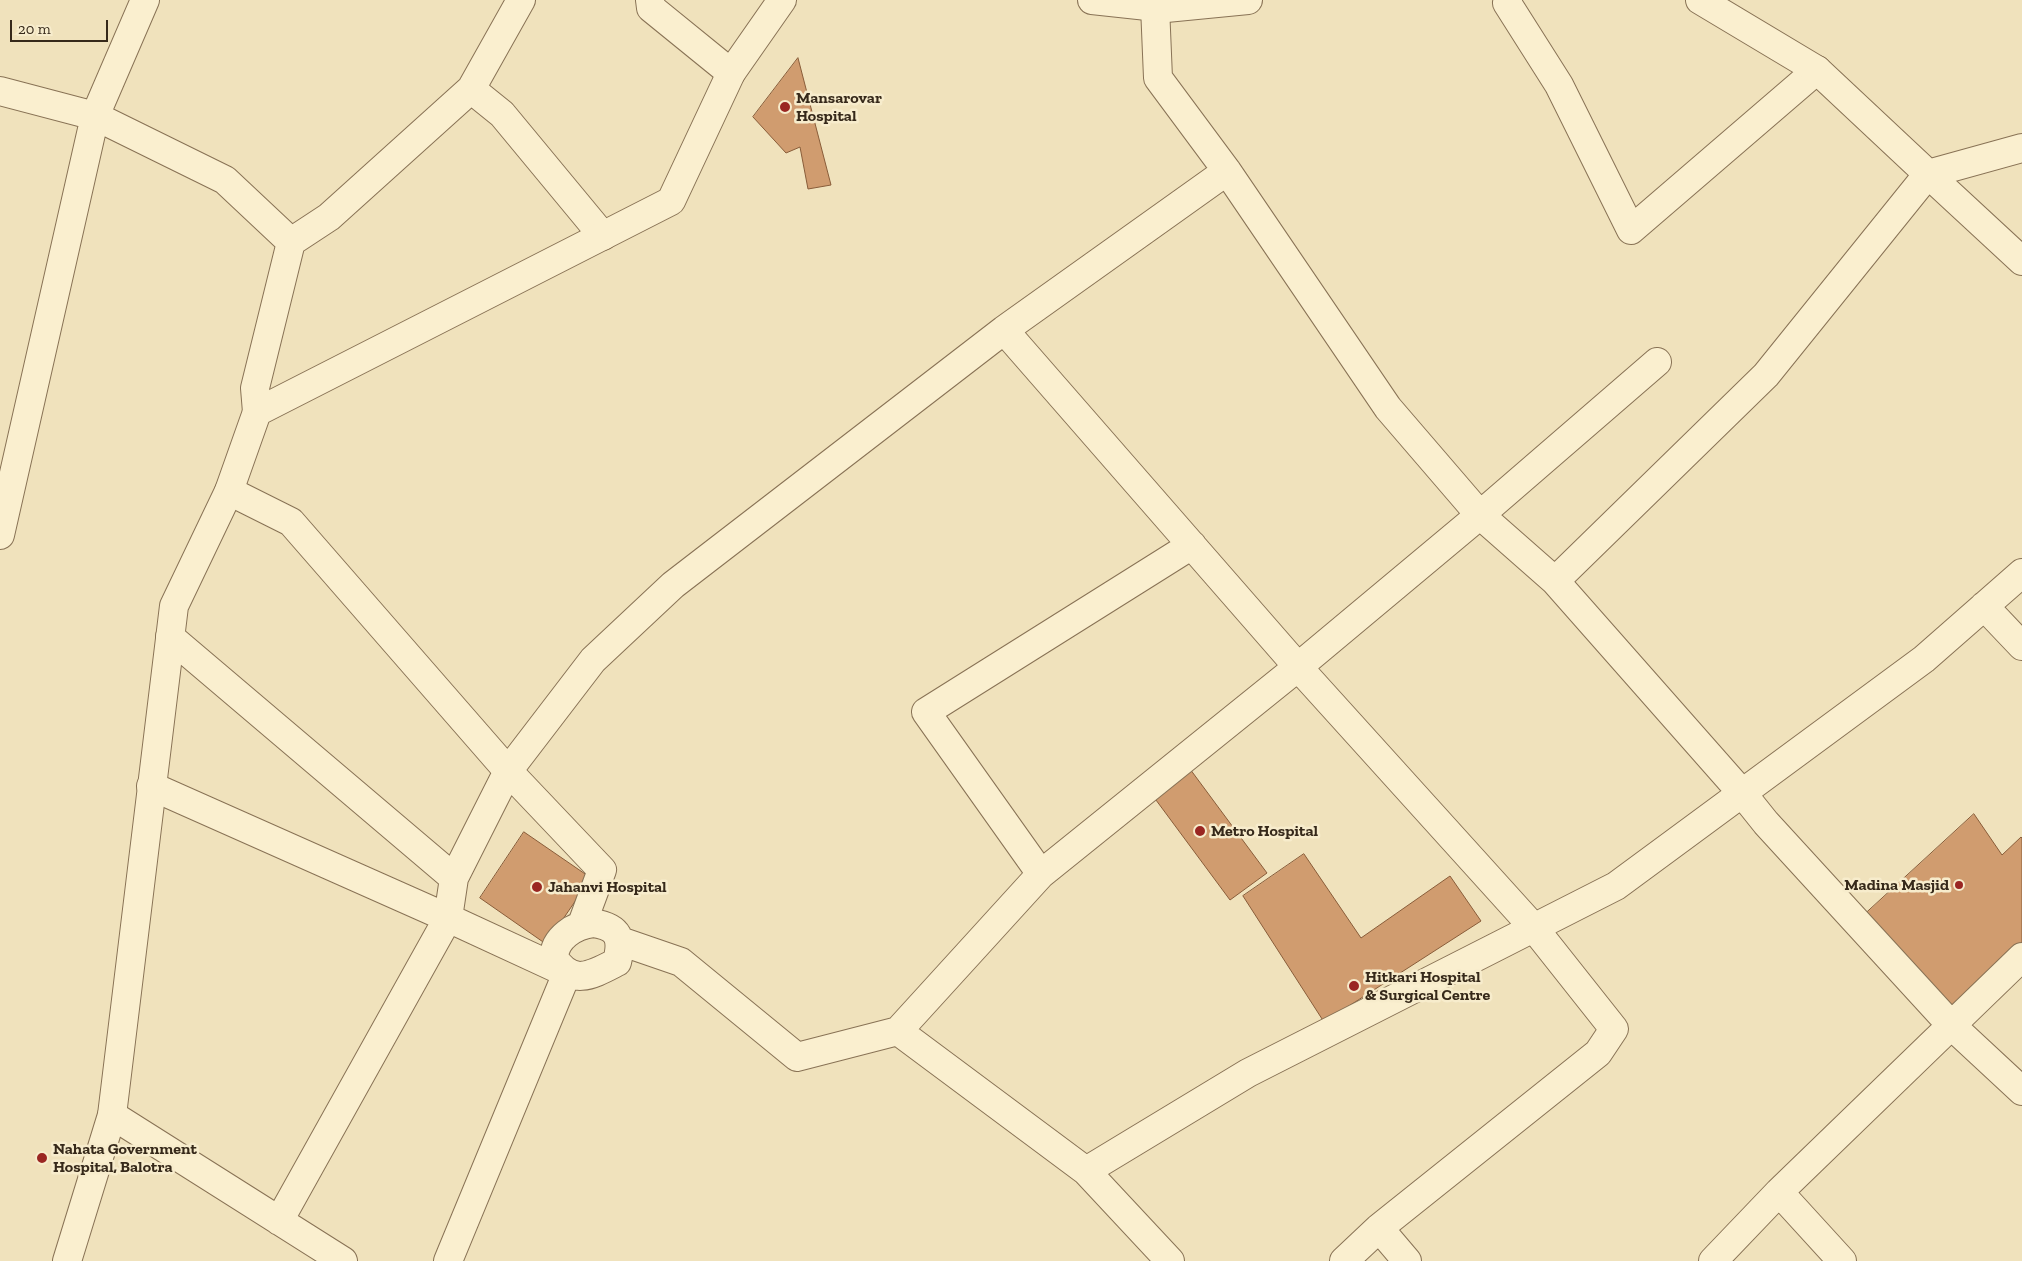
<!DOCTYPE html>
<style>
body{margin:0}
#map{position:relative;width:2022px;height:1261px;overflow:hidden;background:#f0e2bc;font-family:"Zilla Slab",serif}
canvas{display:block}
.scale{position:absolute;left:10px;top:20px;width:98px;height:22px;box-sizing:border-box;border:2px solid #36291a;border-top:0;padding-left:6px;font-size:15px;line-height:18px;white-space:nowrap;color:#36291a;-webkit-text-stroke:4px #f7eccc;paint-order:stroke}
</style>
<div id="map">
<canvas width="2022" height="1261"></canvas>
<div class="scale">20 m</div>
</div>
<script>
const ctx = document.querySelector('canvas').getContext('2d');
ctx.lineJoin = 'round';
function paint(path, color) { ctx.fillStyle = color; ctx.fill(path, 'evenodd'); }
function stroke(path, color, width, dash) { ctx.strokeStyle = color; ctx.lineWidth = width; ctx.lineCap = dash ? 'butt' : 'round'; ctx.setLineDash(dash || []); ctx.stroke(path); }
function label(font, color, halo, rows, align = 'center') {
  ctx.font = font + ' "Zilla Slab",serif'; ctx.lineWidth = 5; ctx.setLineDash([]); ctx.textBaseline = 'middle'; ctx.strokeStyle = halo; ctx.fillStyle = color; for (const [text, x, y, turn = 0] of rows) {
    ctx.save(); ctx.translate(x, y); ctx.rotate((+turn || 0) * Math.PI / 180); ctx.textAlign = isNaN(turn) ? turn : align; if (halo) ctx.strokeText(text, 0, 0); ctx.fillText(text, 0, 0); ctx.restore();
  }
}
const building = new Path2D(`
 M798,58L831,185L808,189L800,147L786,153L753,117Z
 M1190,769L1267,873L1230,900L1153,796Z
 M1974,814L2002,855L2021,837L2022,838V943L1948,1009L1863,916Z
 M524,832L591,878L546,944L480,898Z
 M1304,854L1361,938L1450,876L1481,921L1324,1022L1243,896Z`);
paint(building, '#d09c6f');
stroke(building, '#885c39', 1);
const minor = new Path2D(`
 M650,0L651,8L731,73
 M1508,0L1507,3L1559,85L1631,230L1817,70
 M1155,6L1158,78L1227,171L1388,408L1480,515L1555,581L1742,793L1766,823L1952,1026L2022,1091
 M471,89L502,114L603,236
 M0,91L95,116L225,180L291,242
 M1004,330L1298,667L1534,928L1614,1029L1598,1053L1379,1228L1344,1261
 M257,412L255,388L291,242L329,217L471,89L521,0
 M229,491L291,522L508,771L602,870L582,924
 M0,535L95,116L145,0
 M1555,581L1766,375L1928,174L2022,261
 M1984,606L2022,646
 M170,637L454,878
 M151,786L448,918L567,973L448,1261
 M1041,874L926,712L1192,545
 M593,923C619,927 623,938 617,962C592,975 572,987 554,958C554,938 575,925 593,923Z
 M620,941L681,962L797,1057L898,1031L1086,1171L1170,1261
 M898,1031L1041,874L1298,667L1480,515L1657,362
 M112,1115L343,1261
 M1086,1171L1248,1073L1616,886L1924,659L2022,573
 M1779,1192L1842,1261
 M279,1221L448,918L454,878L508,771L593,660L673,585L1004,330L1227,171
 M1379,1228L1407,1261
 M1713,1261L1779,1192L2022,957`);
const tertiary = new Path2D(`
 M1092,0L1166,8L1248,0
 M1700,0L1817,70L1928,174L2022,148
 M67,1261L112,1115L174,606L229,491L257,412L671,201L731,73L782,0`);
stroke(minor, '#887255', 30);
stroke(tertiary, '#887255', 30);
stroke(minor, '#faefcf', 28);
stroke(tertiary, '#faefcf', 28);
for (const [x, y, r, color] of [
 [785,107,6,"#9a2622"],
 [1200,831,6,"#9a2622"],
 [1959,885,5,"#9a2622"],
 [537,887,6,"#9a2622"],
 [1354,986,6,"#9a2622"],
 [42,1158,6,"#9a2622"]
]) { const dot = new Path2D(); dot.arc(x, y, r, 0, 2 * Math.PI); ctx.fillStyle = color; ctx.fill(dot); stroke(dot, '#f7eccc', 2); }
label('bold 16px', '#36291a', '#f7eccc', [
 ["Mansarovar",796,98],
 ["Hospital",796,116],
 ["Metro Hospital",1211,831],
 ["Madina Masjid",1949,885,"right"],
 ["Jahanvi Hospital",548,887],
 ["Hitkari Hospital",1365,977],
 ["& Surgical Centre",1365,995],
 ["Nahata Government",53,1149],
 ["Hospital, Balotra",53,1167]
], 'left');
</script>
